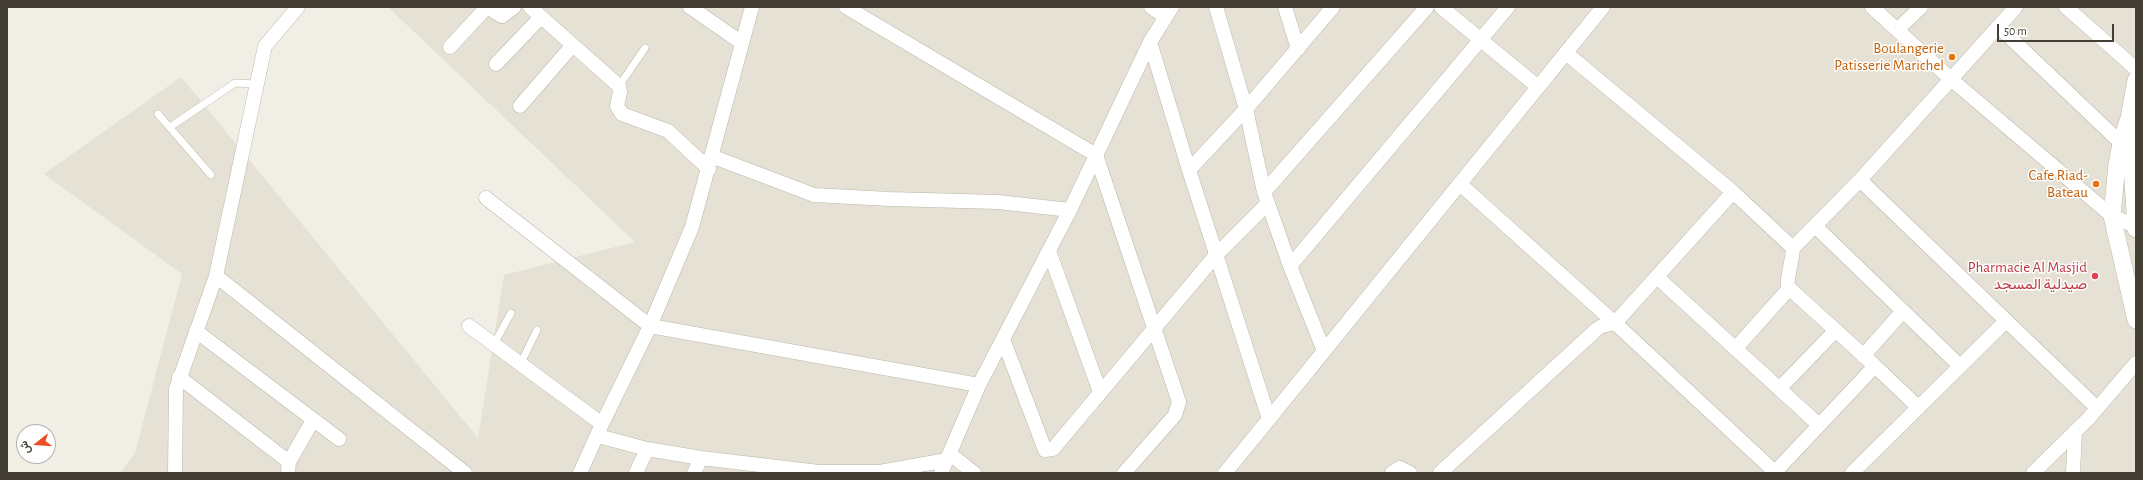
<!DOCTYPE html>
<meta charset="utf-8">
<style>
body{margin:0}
#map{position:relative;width:2143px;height:480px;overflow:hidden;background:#f1eee5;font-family:"Alegreya Sans",Vazirmatn,sans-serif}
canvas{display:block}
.frame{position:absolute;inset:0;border:8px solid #433f35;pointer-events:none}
.north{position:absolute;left:16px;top:424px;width:40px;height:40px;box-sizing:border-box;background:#fff;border:1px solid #b4b2ae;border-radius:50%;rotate:253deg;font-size:11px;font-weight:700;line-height:16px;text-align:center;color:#433f35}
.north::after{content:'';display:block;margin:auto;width:14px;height:18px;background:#eb4e23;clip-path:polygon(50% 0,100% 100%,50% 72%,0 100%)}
.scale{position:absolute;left:1997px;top:24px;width:117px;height:18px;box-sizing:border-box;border:2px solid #433f35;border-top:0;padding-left:5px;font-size:12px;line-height:14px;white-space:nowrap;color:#433f35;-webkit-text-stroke:3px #fff;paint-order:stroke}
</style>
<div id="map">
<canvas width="2143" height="480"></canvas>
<div class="frame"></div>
<div class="north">ش</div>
<div class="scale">50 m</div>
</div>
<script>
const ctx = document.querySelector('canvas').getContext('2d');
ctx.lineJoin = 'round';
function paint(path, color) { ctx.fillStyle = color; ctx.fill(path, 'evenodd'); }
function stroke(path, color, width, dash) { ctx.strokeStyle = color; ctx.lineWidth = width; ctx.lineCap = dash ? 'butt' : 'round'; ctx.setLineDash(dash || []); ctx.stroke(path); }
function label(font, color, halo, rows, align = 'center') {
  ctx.font = font + ' "Alegreya Sans",Vazirmatn,sans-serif'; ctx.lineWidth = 3; ctx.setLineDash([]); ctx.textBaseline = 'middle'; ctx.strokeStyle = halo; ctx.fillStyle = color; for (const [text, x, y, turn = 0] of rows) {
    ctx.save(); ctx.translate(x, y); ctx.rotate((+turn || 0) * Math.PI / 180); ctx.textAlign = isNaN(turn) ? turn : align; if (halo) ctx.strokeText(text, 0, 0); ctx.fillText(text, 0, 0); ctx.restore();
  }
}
paint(new Path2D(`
 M388,7H2136V473H120L135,453L182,274L44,174L181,77L478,438L504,275L635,242Z`), '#e5e1d4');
const service = new Path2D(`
 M619,86L645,48
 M158,114L211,175
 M170,127L235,83L257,84
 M494,344L511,313
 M521,363L537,330`);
const minor = new Path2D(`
 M487,7L502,16L514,7
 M530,7L619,86L620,92L617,106L622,114L668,131L709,169
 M690,7L742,43
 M846,7L1096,155L1179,402L1175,415L1124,473
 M1151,7L1164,16
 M1216,7L1246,109L1264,192L1290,266L1324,351
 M1285,7L1298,49
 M1441,7L1538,87
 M1872,7L1952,80L2112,216L2135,226
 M2066,7L2136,69
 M1999,27L2121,143
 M1897,30L1921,7
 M1150,42L1189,170L1269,419L1603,7
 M450,47L487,7
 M1566,53L1733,192
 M496,64L541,17
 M520,106L572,46
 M711,156L814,195L889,199L998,202L1070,210
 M1189,170L1246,109L1333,7
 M1860,180L2097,408
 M1264,192L1427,7
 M486,198L650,326L979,385
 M1815,226L1960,366
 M1049,251L1100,392
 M1290,266L1508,7
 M216,276L465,473
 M1657,277L1819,425
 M469,326L602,424
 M196,331L339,439
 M1003,339L1045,450L1053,449L1216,255L1268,203
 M1735,349L1786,292L1788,287C1786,280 1793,258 1793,248
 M1863,356L1903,311
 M1875,366L1918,407
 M179,377L289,462
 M1779,389L1835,331
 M598,436L647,449L701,458L819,472H880L947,460
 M950,454L974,473
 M1775,472L1875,366L1788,287
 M175,473L176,389L216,276L265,46L298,7
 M288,473L289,462L313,420
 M580,473L602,424L650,326L692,227L752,7
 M636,473L647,449
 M694,473L701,458
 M941,473L979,385L1070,210L1150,42L1172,7
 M1225,473L1269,419
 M1392,473L1400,468L1410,473
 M1440,473L1597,329L1602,326L1615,323L1460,184
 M1776,473L1615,323L1733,192L1793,248L1860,180L2016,7
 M1852,473L2006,321
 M2033,473L2089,418L2136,363
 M2073,473L2075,431`);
const tertiary = new Path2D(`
 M2136,80L2129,118L2121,143L2117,164L2112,216L2136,320
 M2130,132L2136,229`);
stroke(service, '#bcb7a9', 8);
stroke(minor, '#bcb7a9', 15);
stroke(tertiary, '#bcb7a9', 18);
stroke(service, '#fff', 7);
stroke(minor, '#fff', 14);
stroke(tertiary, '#fff', 17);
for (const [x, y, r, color] of [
 [1952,57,4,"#e8710a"],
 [2096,184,4,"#e8710a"],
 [2095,276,4,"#e0444e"]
]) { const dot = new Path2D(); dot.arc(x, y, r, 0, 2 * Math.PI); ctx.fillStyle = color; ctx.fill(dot); stroke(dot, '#fff', 1.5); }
label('15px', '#c56008', '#fff', [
 ["Boulangerie",1944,48],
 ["Patisserie Marichel",1944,65],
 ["Cafe Riad-",2088,175],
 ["Bateau",2088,192]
], 'right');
label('15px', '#be3a42', '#fff', [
 ["Pharmacie Al Masjid",2087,267],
 ["صيدلية المسجد",2087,284]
], 'right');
</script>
